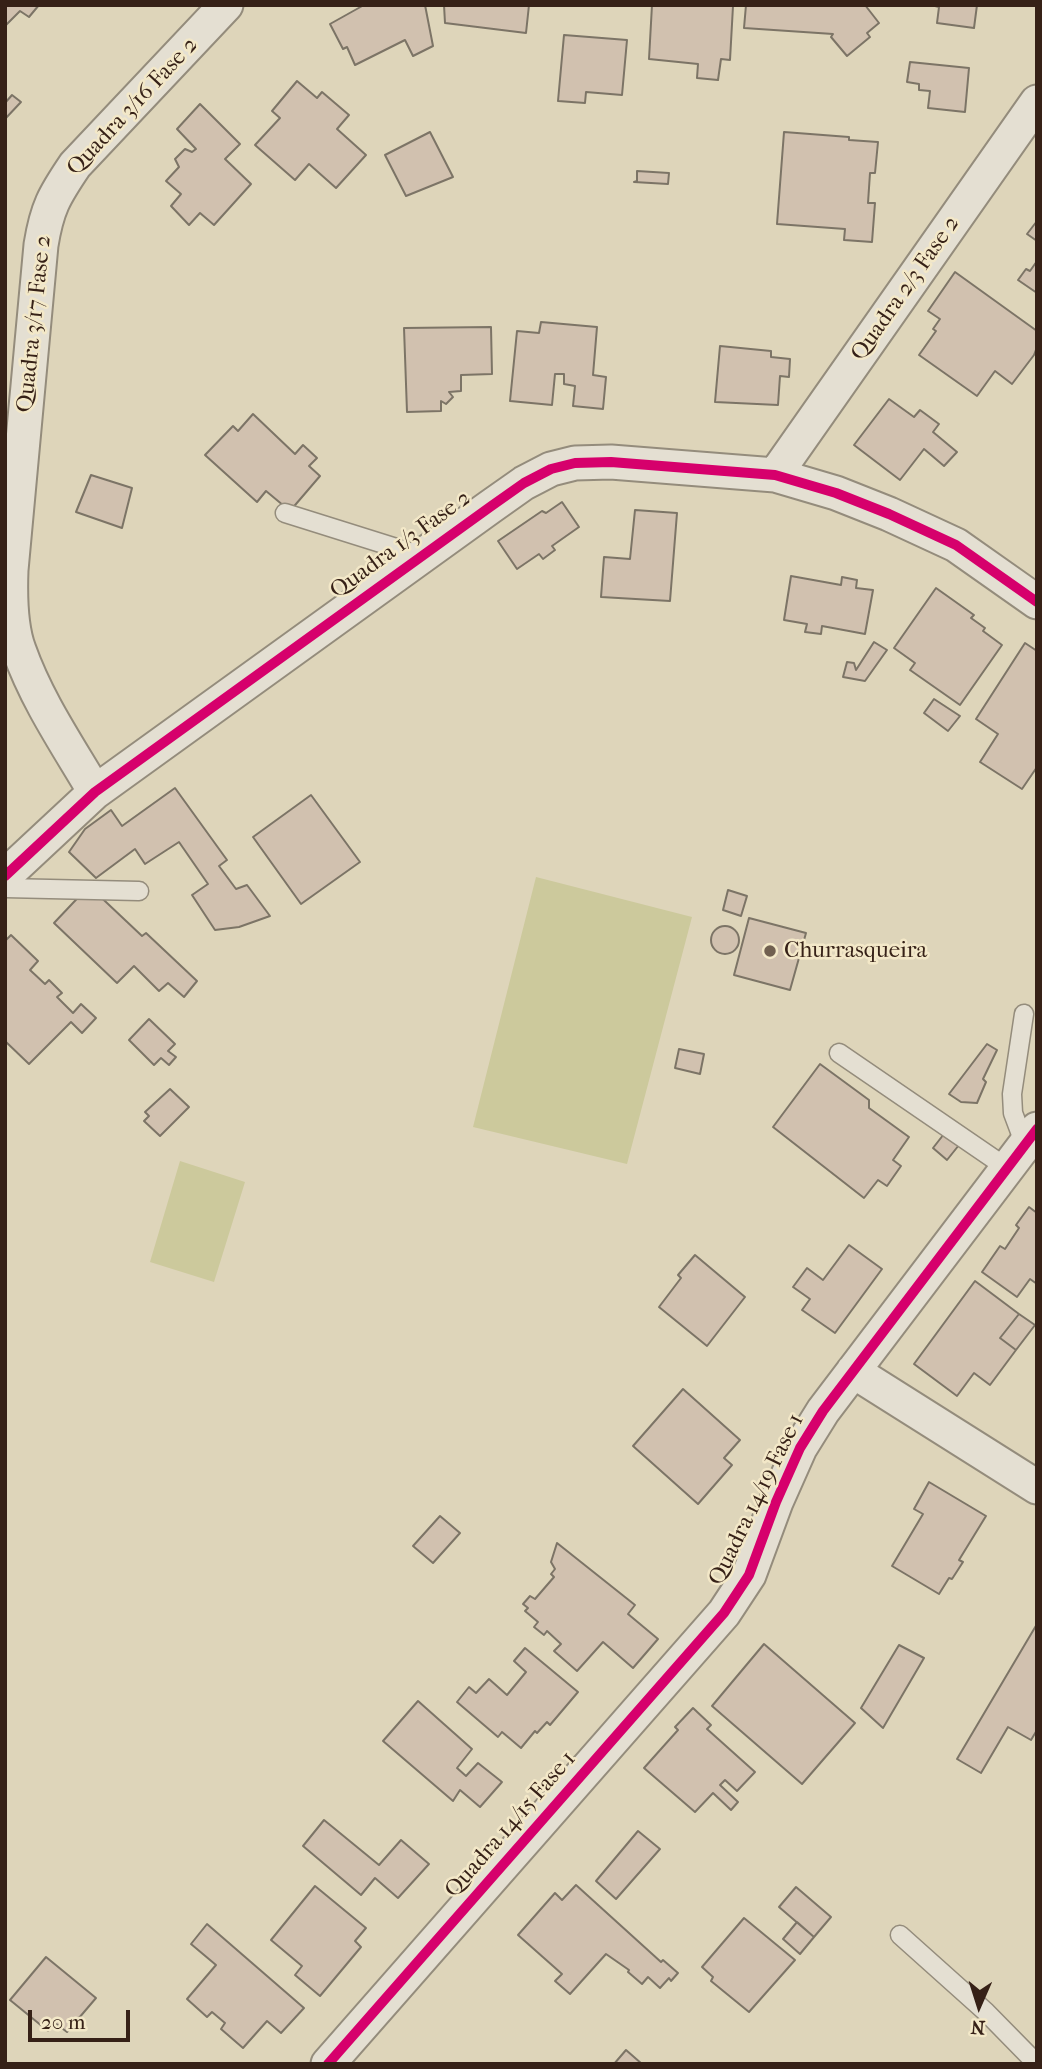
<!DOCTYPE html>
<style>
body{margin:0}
#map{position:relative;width:1042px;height:2069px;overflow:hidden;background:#ded5ba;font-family:"IM FELL French Canon",serif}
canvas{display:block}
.frame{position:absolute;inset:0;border:7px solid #362117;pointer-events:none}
.north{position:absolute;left:944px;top:1971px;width:70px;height:70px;-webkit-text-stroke:5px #f3e8c8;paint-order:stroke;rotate:183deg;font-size:19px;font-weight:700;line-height:28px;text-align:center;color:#362117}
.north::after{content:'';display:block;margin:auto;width:24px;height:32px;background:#362117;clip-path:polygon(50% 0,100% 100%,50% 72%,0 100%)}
.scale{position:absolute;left:28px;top:2010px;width:102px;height:32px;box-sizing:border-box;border:4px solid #362117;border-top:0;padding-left:9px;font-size:21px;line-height:24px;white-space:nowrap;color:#362117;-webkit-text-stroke:5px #f3e8c8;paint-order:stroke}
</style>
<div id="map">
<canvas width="1042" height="2069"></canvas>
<div class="frame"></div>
<div class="north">N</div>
<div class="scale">20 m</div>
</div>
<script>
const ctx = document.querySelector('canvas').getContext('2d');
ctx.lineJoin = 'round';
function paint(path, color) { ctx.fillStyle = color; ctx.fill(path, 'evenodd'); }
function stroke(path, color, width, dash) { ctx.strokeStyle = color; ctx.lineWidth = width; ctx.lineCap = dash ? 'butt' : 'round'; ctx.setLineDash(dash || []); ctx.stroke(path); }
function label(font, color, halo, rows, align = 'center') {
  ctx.font = font + ' "IM FELL French Canon",serif'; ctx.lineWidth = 5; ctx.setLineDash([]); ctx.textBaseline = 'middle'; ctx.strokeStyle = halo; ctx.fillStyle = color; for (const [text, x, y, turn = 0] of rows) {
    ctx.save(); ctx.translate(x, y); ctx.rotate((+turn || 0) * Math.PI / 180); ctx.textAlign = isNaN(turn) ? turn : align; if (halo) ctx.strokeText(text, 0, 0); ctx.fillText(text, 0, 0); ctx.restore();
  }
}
paint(new Path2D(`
 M536,877L692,917L627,1164L473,1127Z
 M180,1161L245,1182L214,1282L150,1262Z`), '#ccc99c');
const building = new Path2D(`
 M5,5H39L29,17L20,11L5,26Z
 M364,5H425L433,46L413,56L405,40L355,65L347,47L343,49L330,24Z
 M444,5H529L526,33L445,23Z
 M652,5L733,6L730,60L721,59L718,80L697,78L698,64L649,59Z
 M746,5H865L879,23L867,33L870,37L847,56L831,37L833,34L744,28Z
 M931,5H977L974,28L937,23L939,7Z
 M564,35L627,40L622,95L586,92L585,103L558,101Z
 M910,62L969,68L965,112L928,108L930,91L919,90V84L907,82Z
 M297,81L317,98L322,92L349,115L337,129L366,155L336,188L309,164L295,180L255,145L280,118L272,111Z
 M12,95L21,102L5,119V103Z
 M200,104L240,144L225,159L251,184L214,225L200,213L189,225L171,206L181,194L166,181L179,167L175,159L185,149L192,152L196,149L177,129Z
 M430,132L453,177L406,196L385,155Z
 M784,132L849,137V140L878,142L875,173H870L868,203H875L872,242L844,240L845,229L777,224Z
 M637,171L669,173L668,184L634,182L637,181Z
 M1037,221V241L1027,234Z
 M1037,261V293L1018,280L1026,269L1030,271Z
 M955,272L1037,331V347L1034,355L1012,384L995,371L977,396L919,355L936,331L933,329L940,319L928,311Z
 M541,322L597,327L593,375L606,377L603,409L573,406L575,386L564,384V374H555L552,405L510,401L517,331L539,333Z
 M491,327L492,374L461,375V391L449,392L453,397L446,404L441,401V411L407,412L404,328Z
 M720,346L771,351V357L790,359L789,377L780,376L778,405L715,402Z
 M889,399L914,417L920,410L939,424L933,432L957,452L944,466L924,449L900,480L854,445Z
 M253,414L295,454L303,445L317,458L309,466L320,476L290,511L266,491L257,502L205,455L233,426L238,431Z
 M91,475L132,488L122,528L76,512Z
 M562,502L579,527L552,546L555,550L543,559L539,554L517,569L498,541L542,511L546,513Z
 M635,510L677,513L670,601L601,597L604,557L630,559Z
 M791,576L841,585L842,577L857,580L856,588L873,590L865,634L822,626L821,634L805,632L807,624L784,620Z
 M936,588L974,615L971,618L985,628L983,631L1002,645L960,705L910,670L915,663L894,648Z
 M874,642L887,650L865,681L843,677L847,662L854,663L856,670Z
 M1025,643L1037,651V767L1022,789L980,762L998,734L976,719Z
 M934,699L960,716L948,731L924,713Z
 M175,788L227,860L219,866L236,889L247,885L270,916L239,927L215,930L192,895L208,884L179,842L145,864L135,849L96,878L69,852L85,829L111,810L122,826Z
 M311,795L360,862L301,904L253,837Z
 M89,886L142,936L146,933L197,981L184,997L168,983L159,991L134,966L117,983L54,923Z
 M728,890L747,896L741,916L723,910Z
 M749,918L806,933L790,990L734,975Z
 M711 940a14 14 0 1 1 28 0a14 14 0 1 1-28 0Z
 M11,935L38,961L30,970L45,984L49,980L62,993L57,997L73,1013L81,1004L96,1018L82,1033L71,1022L29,1064L5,1041V941Z
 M149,1019L175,1044L168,1051L176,1057L169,1065L161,1058L154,1065L129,1040Z
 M987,1044L997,1050L983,1079L986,1082L977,1103L961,1102L949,1094Z
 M679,1049L704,1054L700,1074L675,1068Z
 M820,1064L869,1100V1108L909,1137L893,1160L901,1166L887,1186L878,1180L864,1198L773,1127Z
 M170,1089L189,1107L160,1136L144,1121L149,1116L145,1112Z
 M951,1125L959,1145L947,1160L933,1148Z
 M1029,1207L1037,1213V1284L1030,1279L1017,1297L982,1272L1000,1246L1005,1249L1019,1228L1016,1225Z
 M849,1245L882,1269L835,1333L802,1310L810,1299L793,1287L807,1268L823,1280Z
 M695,1255L745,1297L707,1346L659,1307L681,1278L678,1275Z
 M975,1281L1019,1314L1000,1338L1016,1350L990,1385L974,1373L957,1396L914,1364Z
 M1019,1314L1035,1325L1016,1350L1000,1338Z
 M683,1389L740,1440L724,1458L732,1465L698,1504L633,1446Z
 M929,1482L986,1516L959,1560L963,1562L952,1579L949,1578L939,1594L892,1566L923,1514L914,1509Z
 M440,1516L460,1533L433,1563L413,1546Z
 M557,1543L635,1605L628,1614L658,1639L633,1668L603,1642L577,1671L554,1651L561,1644L547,1631L544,1635L534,1627L538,1622L525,1611L528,1608L523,1604L530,1596L535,1599L554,1577L551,1574L555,1569L551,1562Z
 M1037,1624V1730L1031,1740L1008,1727L981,1773L957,1759Z
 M764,1644L855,1723L802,1784L712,1706Z
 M899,1645L924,1658L883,1728L861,1708Z
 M525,1648L578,1692L550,1725L547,1722L537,1733L535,1731L521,1748L502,1732L498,1737L457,1702L469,1687L476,1693L489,1679L507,1695L526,1672L514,1661Z
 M418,1701L472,1749L457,1768L466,1776L478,1763L502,1782L480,1807L460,1790L453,1801L383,1741Z
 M693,1708L711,1725L707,1729L755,1772L737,1791L725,1780L720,1785L738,1802L731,1810L713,1793L695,1812L644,1768L678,1730L675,1727Z
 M324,1820L379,1865L401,1840L429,1864L398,1898L375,1878L361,1895L303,1846Z
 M638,1831L660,1849L616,1899L596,1881Z
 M576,1885L661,1962L663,1960L678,1973L671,1981L669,1978L660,1988L648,1977L642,1984L628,1972L629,1970L606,1954L570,1994L555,1981L562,1974L518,1935L555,1893L562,1900Z
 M315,1886L366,1928L355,1941L361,1947L320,1996L295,1975L302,1966L271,1940Z
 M796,1887L831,1917L814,1937L779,1907Z
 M744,1918L795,1960L749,2012L711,1981L713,1977L702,1967Z
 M797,1922L814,1937L800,1954L783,1939Z
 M207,1924L304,2008L281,2033L267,2021L243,2048L221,2029L225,2023L212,2012L207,2017L187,1999L216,1965L191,1944Z
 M46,1957L96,1998L67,2032L55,2023L48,2031L10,2000Z
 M626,2050L642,2064H614Z`);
paint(building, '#d1c1af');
stroke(building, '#7c7466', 2);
const service = new Path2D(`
 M285,513L422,556
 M5,888L139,891
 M1024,1014L1012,1094L1013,1113L1025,1145
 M839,1053L1007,1168
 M900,1935L986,2012L1037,2064`);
const minor = new Path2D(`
 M775,475L1037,102
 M95,792C68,746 37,701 19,650C10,626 10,596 11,570L41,245C47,208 54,196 75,165L226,5
 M5,876L95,792L490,507L524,483L551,469L575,463L611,462L775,475L836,493L889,514L956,545L1037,602
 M853,1371L1037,1487
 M328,2064L724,1613L749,1575L776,1502L800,1448L823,1411L1037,1129`);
stroke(service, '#948c7c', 21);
stroke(minor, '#948c7c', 37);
stroke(service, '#e4dfd2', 18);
stroke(minor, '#e4dfd2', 33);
stroke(new Path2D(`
 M5,876L95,792L490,507L524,483L551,469L575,463L611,462L775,475L836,493L889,514L956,545L1037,602
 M328,2064L724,1613L749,1575L776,1502L800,1448L823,1411L1037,1129`), '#d6006c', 10);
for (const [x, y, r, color] of [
 [770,951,7,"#716050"]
]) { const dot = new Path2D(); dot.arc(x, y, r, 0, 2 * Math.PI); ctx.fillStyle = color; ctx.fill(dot); stroke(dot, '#f3e8c8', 2.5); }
label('23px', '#362117', '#f3e8c8', [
 ["Quadra 3/16 Fase 2",133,107,-47],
 ["Quadra 2/3 Fase 2",906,289,-55],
 ["Quadra 3/17 Fase 2",35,324,-84],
 ["Quadra 1/3 Fase 2",401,545,-36],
 ["Quadra 14/19 Fase 1",757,1500,-64],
 ["Quadra 14/15 Fase 1",511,1825,-49]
]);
label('23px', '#362117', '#f3e8c8', [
 ["Churrasqueira",784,951]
], 'left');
</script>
